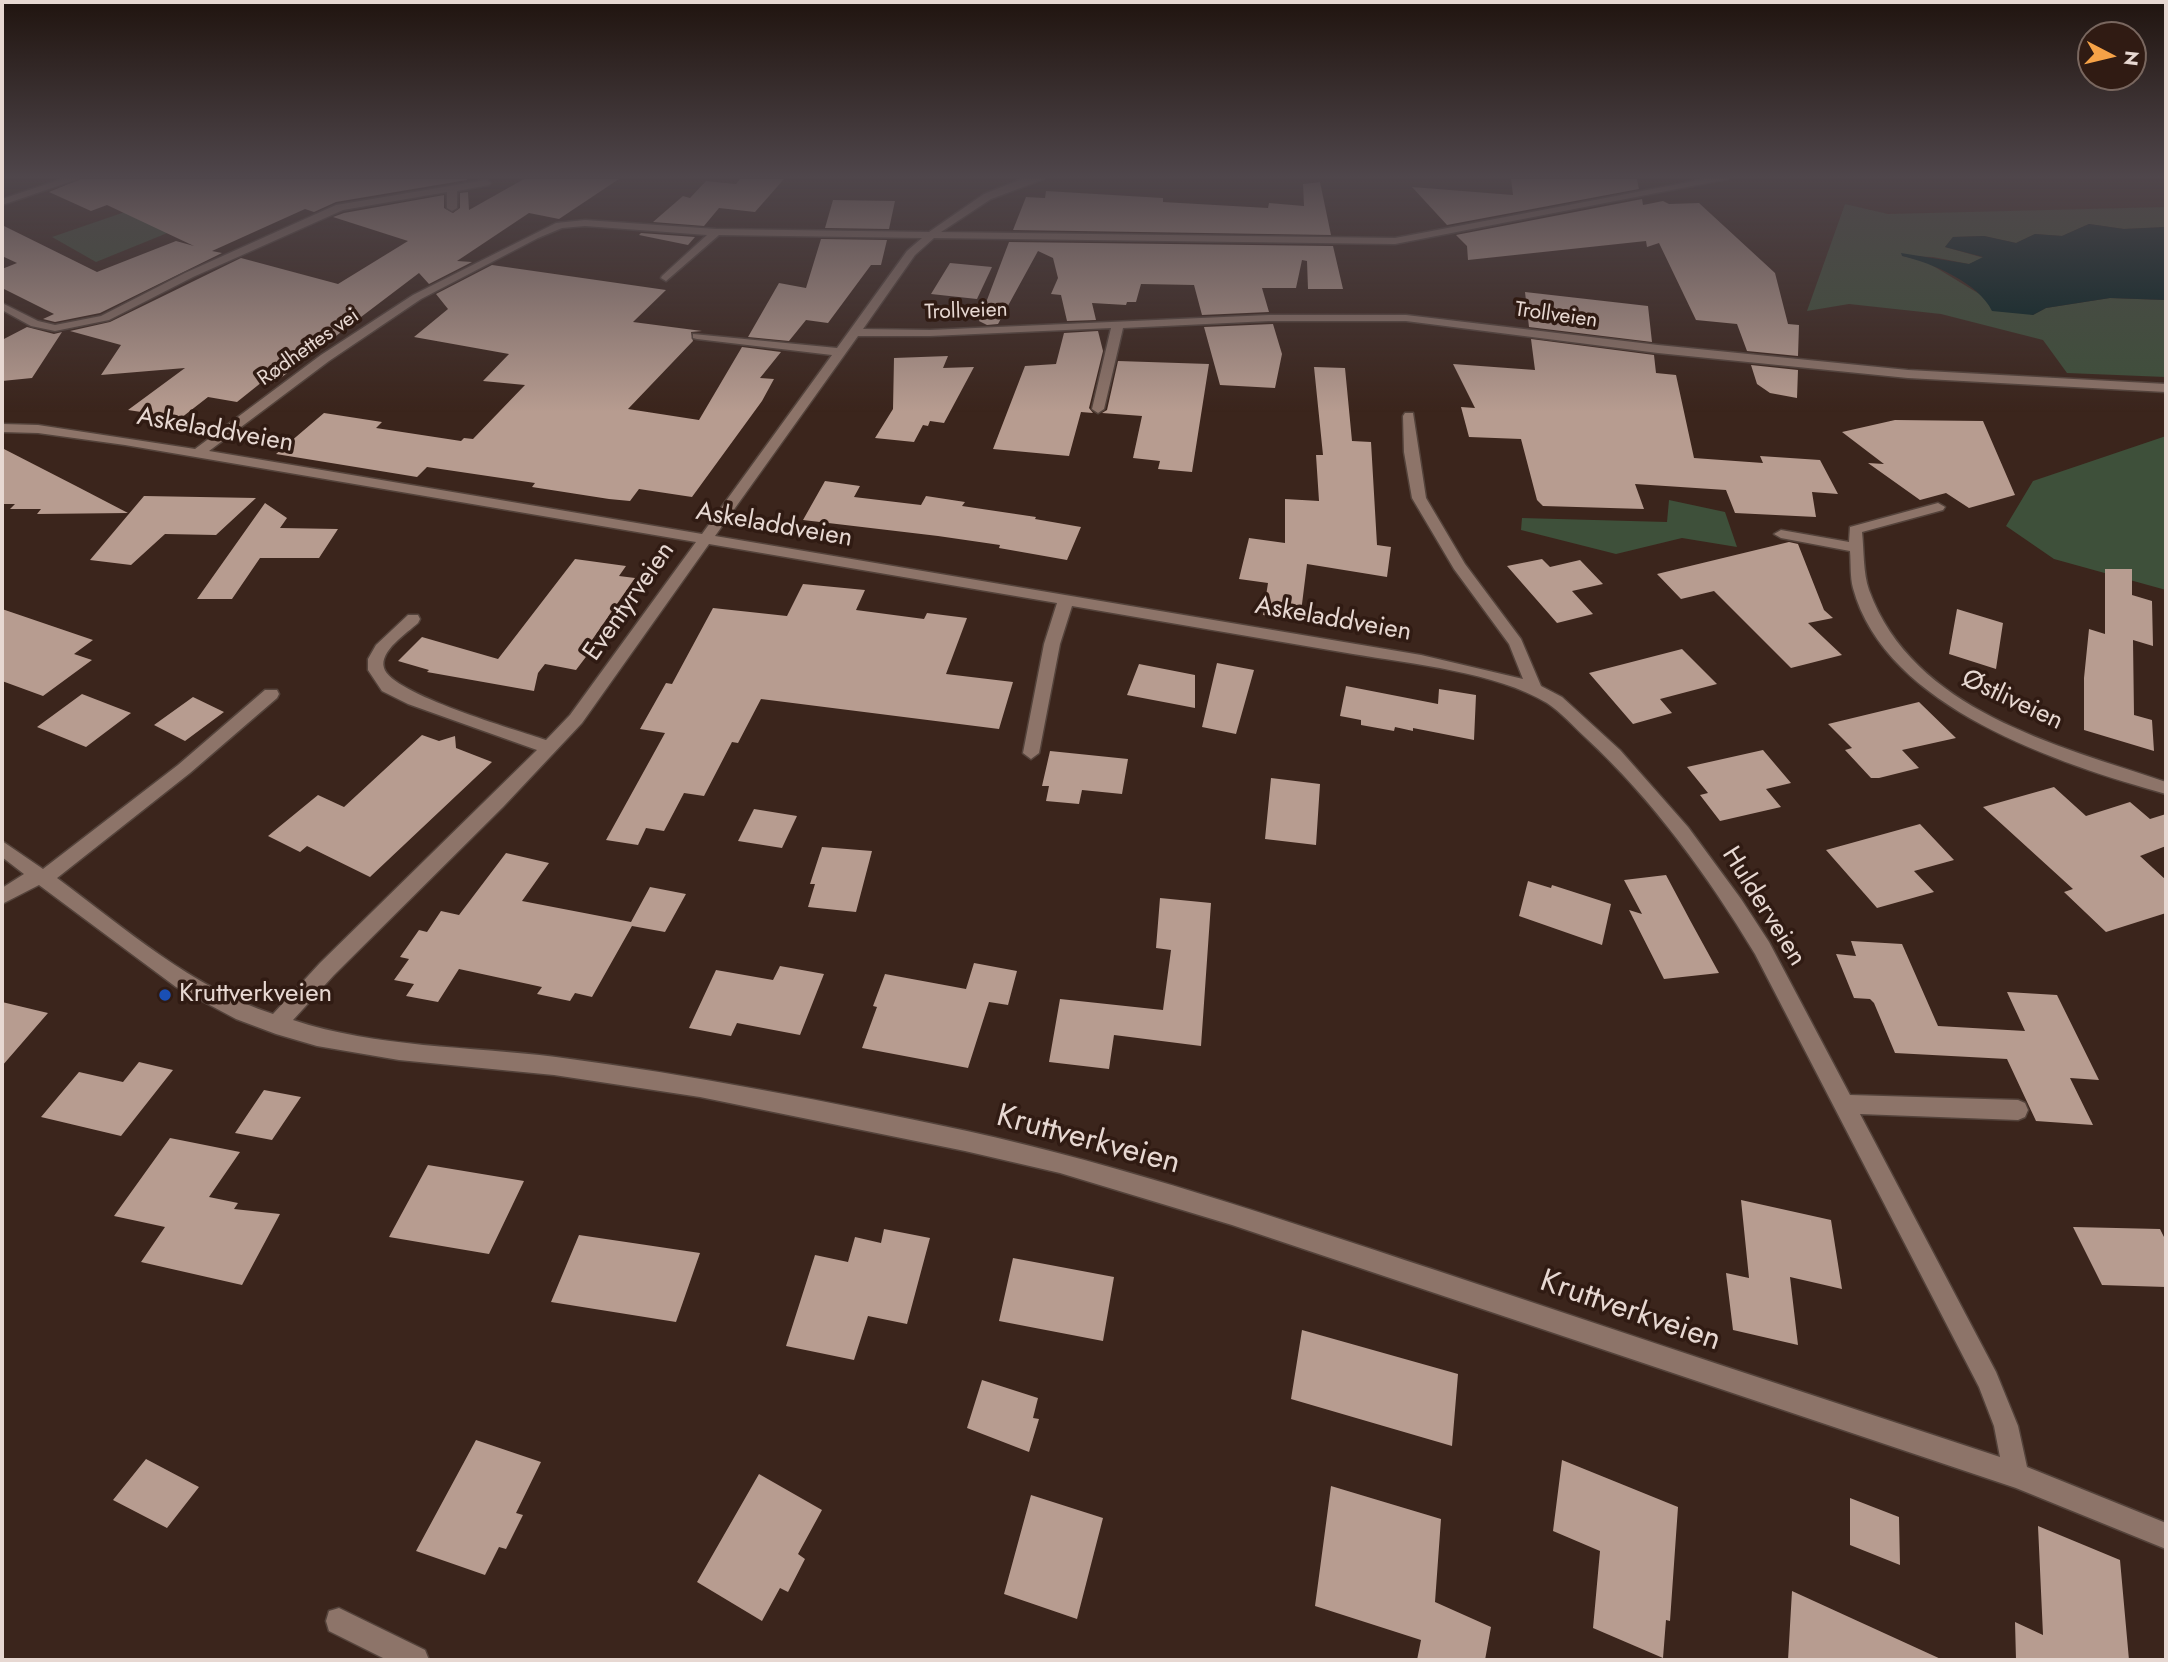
<!DOCTYPE html>
<meta charset="utf-8">
<style>
body{margin:0}
#map{position:relative;width:2168px;height:1662px;overflow:hidden;background:#3b251c;font-family:Jost,sans-serif}
canvas{display:block}
.frame{position:absolute;inset:0;border:4px solid #e7d8d2;pointer-events:none}
.north{position:absolute;left:2077px;top:21px;width:70px;height:70px;box-sizing:border-box;background:#301b13;border:2px solid #79675f;border-radius:50%;rotate:97deg;font-size:19px;font-weight:700;line-height:28px;text-align:center;color:#e7d8d2}
.north::after{content:'';display:block;margin:auto;width:24px;height:32px;background:#f6a247;clip-path:polygon(50% 0,100% 100%,50% 72%,0 100%)}
</style>
<div id="map">
<canvas width="2168" height="1662"></canvas>
<div class="frame"></div>
<div class="north">N</div>
</div>
<script>
const ctx = document.querySelector('canvas').getContext('2d');
ctx.lineJoin = 'round';
function paint(path, color) { ctx.fillStyle = color; ctx.fill(path, 'evenodd'); }
function stroke(path, color, width, dash) { ctx.strokeStyle = color; ctx.lineWidth = width; ctx.lineCap = dash ? 'butt' : 'round'; ctx.setLineDash(dash || []); ctx.stroke(path); }
function label(font, color, halo, rows, align = 'center') {
  ctx.font = font + ' Jost,sans-serif'; ctx.lineWidth = 7; ctx.setLineDash([]); ctx.textBaseline = 'middle'; ctx.strokeStyle = halo; ctx.fillStyle = color; for (const [text, x, y, turn = 0] of rows) {
    ctx.save(); ctx.translate(x, y); ctx.rotate((+turn || 0) * Math.PI / 180); ctx.textAlign = isNaN(turn) ? turn : align; if (halo) ctx.strokeText(text, 0, 0); ctx.fillText(text, 0, 0); ctx.restore();
  }
}
paint(new Path2D(`
 M218,180L224,210L96,262L52,237Z
 M1845,204L1888,214L2166,207V227L2124,229L2089,224L2062,236L2035,234L2016,243L1984,236L1953,237L1945,247L1984,258L1969,264L1933,257L1903,256L1925,261L1986,298L2033,315L2046,308L2110,298L2166,300V377L2067,373L2043,340L1941,314L1849,304L1807,311Z
 M2166,436V590L2054,559L2006,526L2033,481Z
 M1669,500L1725,512L1737,547L1682,538L1616,554L1521,530L1522,518L1667,522Z`), '#3e503a');
paint(new Path2D(`
 M2089,224L2124,229L2166,227V300L2110,298L2046,308L2033,315L1992,311C1979,283 1932,263 1902,256L1901,253L1969,264L1983,257L1945,247L1953,237L1984,236L2016,243L2035,234L2062,236Z`), '#002122');
paint(new Path2D(`
 M80,179H467V180L336,202L314,212L305,209L212,251L222,253L100,313L55,322L43,319L54,314L2,288V269L17,263L2,256V225L97,272L176,241L194,246L107,205L91,211L49,192Z
 M524,179H619L559,219L529,213L457,261L472,262L429,284L419,273L274,383L262,382L237,402L208,397L181,418L128,410L185,368L101,375L121,345L70,331L110,322L241,258L338,284L408,241L333,217L344,213L444,195V208L453,213L460,208V193L468,192L469,210Z
 M740,179H784L755,212L719,208L704,226L653,222L683,196L690,198L706,181L736,184Z
 M1511,179H1637L1639,189L1447,225L1412,187L1513,195Z
 M1320,182L1331,235L1013,230L1026,197L1045,198L1046,191L1163,198V202L1268,208L1269,203L1304,206L1303,184Z
 M1642,199L1643,205L1663,201L1669,204L1699,203L1775,273L1788,324L1799,325L1798,356L1747,351L1737,324L1696,320L1659,243L1647,247L1646,241L1468,260L1467,246L1456,235Z
 M833,200L895,201L889,229L825,228Z
 M641,233L695,237L688,245L639,235Z
 M821,239L887,240L881,265H871L828,323L806,320L789,341L748,337L779,283L806,288Z
 M1009,242L1333,246L1343,289H1308L1307,261L1302,260L1296,288H1262L1269,312L1202,315L1194,285L1141,284L1136,302H1127L1126,305L1092,303L1096,320L1067,321L1061,295L1051,294L1058,278L1053,258L1038,251L998,324L987,325L979,321Z
 M950,263L992,267L977,299L931,294Z
 M492,265L666,290L633,322L702,331L691,332L693,341L628,409L699,420L742,347L781,352L760,378L774,379L762,401L692,497L639,489L630,501L609,499L532,487L535,483L427,467L417,477L276,454L324,413L382,422L376,428L461,441L464,438L473,439L525,385L483,381L509,354L414,337L448,309L436,294Z
 M1525,292L1648,306L1652,342L1529,327Z
 M1273,324L1282,354L1275,388L1220,385L1204,327Z
 M27,327L54,334L62,332L32,378L2,381V340Z
 M1098,331L1103,351L1089,408L1093,413L1081,412L1069,456L993,449L1025,366L1056,364L1064,333Z
 M1531,339L1654,355L1656,373L1676,375L1694,458L1763,463L1760,456L1820,460L1838,494L1812,492L1816,517L1735,513L1726,490L1635,484L1644,509L1543,506L1537,500L1521,439L1469,437L1461,407L1475,408L1453,364L1535,370Z
 M948,356L943,368L974,367L944,423L930,421L928,426L923,425L914,442L875,438L893,409L894,358Z
 M1118,361L1209,364L1192,472L1158,469L1160,461L1133,458L1142,416L1102,413L1107,410Z
 M1751,365L1798,370L1797,398L1770,393L1757,384Z
 M1314,367L1345,368L1352,441L1371,442L1377,545L1391,547L1387,577L1307,564L1300,620L1263,615L1268,583L1239,579L1249,538L1285,543V499L1319,501L1316,455H1323Z
 M1895,420L1983,421L2015,495L1969,508L1946,493L1920,500L1868,463L1884,464L1842,432Z
 M2,448L78,487L128,513L37,514L41,509H10L15,504H2Z
 M825,481L860,486L854,497L921,505L926,496L965,502L962,506L1036,517L1035,519L1081,527L1067,560L999,548L1000,545L938,536L803,520Z
 M144,496L256,498L216,535L165,534L131,565L90,560Z
 M265,503L287,518L280,528L338,529L319,558H260L232,599H197Z
 M1789,542L1798,544L1824,610L1833,618L1808,623L1842,655L1791,668L1714,591L1681,599L1657,574Z
 M575,559L626,566L619,576L635,578L592,640L598,641L576,670L545,664L538,673L534,691L427,672L429,670L398,661L422,637L498,659Z
 M1542,559L1550,567L1580,560L1603,584L1572,591L1593,614L1557,623L1507,566Z
 M2105,569H2132V595L2152,601L2153,646L2133,640L2134,715L2152,720L2154,751L2084,730V678L2089,629L2105,634Z
 M803,584L865,590L856,610L924,619L927,613L967,618L946,674L1013,682L999,729L761,699L738,743L732,742L704,796L684,793L664,831L646,828L638,845L606,840L665,733L640,729L666,683L672,684L713,608L787,616Z
 M2,609L93,640L74,654L92,660L43,696L2,681Z
 M1957,609L2003,623L1996,669L1949,654Z
 M1682,649L1717,684L1660,699L1672,713L1633,724L1589,673Z
 M1217,663L1254,670L1236,734L1202,727Z
 M1139,664L1195,675V708L1127,695Z
 M1346,686L1438,704L1439,689L1476,695L1474,740L1413,728V731L1395,727L1394,731L1361,725V720L1340,716Z
 M82,694L131,713L86,747L37,727Z
 M193,697L224,712L185,741L154,725Z
 M1919,702L1956,738L1902,750L1919,768L1879,778H1871L1845,750L1852,748L1828,724Z
 M422,735L439,741L455,736L456,748L492,762L370,877L307,846L300,852L268,836L318,795L344,807Z
 M1763,750L1791,783L1766,789L1781,807L1720,821L1700,795L1708,793L1687,767Z
 M1050,751L1128,759L1122,794L1082,790L1079,804L1046,801L1049,786H1042Z
 M1271,778L1320,784L1316,845L1265,839Z
 M2054,787L2086,816L2130,802L2150,819L2166,814V846L2140,856L2166,880V913L2106,932L2064,892L2073,889L1983,807Z
 M754,809L797,816L782,848L738,841Z
 M1920,824L1954,860L1914,871L1934,892L1877,908L1826,850Z
 M822,847L872,851L856,912L808,907L815,884H810Z
 M506,853L549,863L522,901L631,922L650,887L686,894L665,932L632,926L592,997L575,993L570,1001L537,994L542,987L459,969L438,1002L406,996L414,984L394,980L409,959L400,957L419,930L427,932L441,911L459,915Z
 M1666,875L1691,922L1719,973L1664,979L1629,910L1642,914L1624,880Z
 M1528,881L1551,888L1552,885L1611,904L1602,945L1519,916Z
 M1160,898L1211,903L1201,1046L1114,1035L1109,1069L1049,1062L1060,999L1163,1010L1171,950L1156,948Z
 M1851,941L1902,944L1938,1026L2025,1031L2007,992L2057,995L2099,1080L2070,1078L2093,1125L2036,1121L2007,1059L1895,1053L1874,1003L1870,999L1854,998L1836,954L1856,956Z
 M974,963L1017,971L1008,1005L989,1002L968,1068L862,1048L877,1007L873,1006L885,974L966,989Z
 M780,966L824,974L800,1035L737,1023L731,1036L689,1028L716,970L773,980Z
 M2,1002L48,1013L2,1066Z
 M139,1062L173,1070L121,1136L41,1117L79,1072L123,1082Z
 M264,1090L301,1097L272,1140L235,1133Z
 M170,1138L240,1152L209,1197L238,1203L234,1209L280,1214L242,1285L141,1262L165,1227L114,1216Z
 M428,1165L524,1181L489,1254L389,1237Z
 M1741,1200L1831,1220L1842,1289L1790,1277L1798,1345L1733,1330L1726,1273L1749,1278Z
 M2073,1227L2160,1229L2166,1241V1287L2102,1285Z
 M884,1229L930,1238L907,1324L868,1316L854,1360L786,1346L815,1255L848,1262L855,1237L881,1243Z
 M579,1235L700,1253L676,1322L551,1302Z
 M1013,1258L1114,1277L1103,1341L999,1321Z
 M1302,1330L1458,1374L1452,1446L1291,1399Z
 M982,1380L1038,1398L1033,1418L1039,1419L1029,1452L967,1428Z
 M476,1440L541,1462L516,1513L523,1515L506,1549L499,1547L485,1575L416,1551Z
 M146,1459L199,1487L167,1528L113,1500Z
 M1562,1460L1678,1507L1670,1621L1666,1620L1663,1658L1593,1628L1600,1551L1553,1531Z
 M759,1474L822,1510L798,1554L805,1559L788,1592L780,1588L762,1621L697,1582Z
 M1331,1486L1441,1519L1435,1602L1491,1627L1485,1660H1417L1421,1640L1315,1606Z
 M1031,1495L1103,1518L1077,1619L1004,1594Z
 M1850,1498L1899,1517L1900,1565L1850,1545Z
 M2038,1526L2120,1560L2129,1660H2016L2015,1622L2043,1635Z
 M1792,1591L1943,1660H1788Z`), '#b79c90');
const minor = new Path2D(`
 M62,179H78L2,205V199Z
 M1022,179H1044L991,199L941,232L1395,238L1705,179H1728L1395,244L934,238L915,255L863,329L930,330L1269,315H1406L1658,345L1908,370L2166,384V392L1908,378L1658,353L1406,321H1269L1123,328L1104,409L1098,413L1092,409L1111,328L930,336H858L715,536L1421,655L1523,679L1509,644L1454,569L1412,498L1404,452L1403,416L1405,413H1413L1426,498L1465,564L1521,639L1541,686L1562,697L1620,750L1688,827L1741,899L1769,942L1850,1095L2018,1100L2025,1103L2028,1110L2025,1117L2018,1120L1860,1114L1996,1372L2018,1426L2027,1467L2166,1523V1549L2016,1488L1232,1225L1060,1173L965,1151L700,1097L554,1075L399,1060L317,1046L276,1034L236,1019L176,987L39,885L2,904V888L24,874L2,857V841L43,869L178,765L265,690H277L279,694L277,698L190,773L57,878C125,928 192,988 273,1014L320,963L537,750L408,704L382,691L368,670V659L376,645L408,615H418L420,619L418,623C407,633 379,651 384,668C391,694 517,730 546,740L570,715L696,542L125,445L38,433L2,432V424L38,425L195,449L321,355L413,295L556,223L585,220L716,229L929,232L984,194ZM585,226L707,235L662,276L661,278L666,281L719,235L922,238L907,251L837,348L693,334V338L697,339L832,355L702,534L209,451L329,361L421,299L538,238L562,228ZM709,544L1057,603L1044,644L1023,753L1031,759L1039,753L1060,644L1072,606C1165,622 1259,638 1353,654C1412,664 1496,672 1547,703C1561,712 1574,727 1586,738C1653,800 1708,876 1755,954L1979,1387L1994,1426L2000,1457C1812,1395 1623,1333 1435,1270C1280,1219 1126,1166 967,1131C831,1102 694,1075 556,1057C469,1046 377,1048 293,1020L334,975L503,807L582,723Z
 M486,180L491,183L489,185L457,191V208L452,211L447,208V192L343,210L193,277L109,320L55,331L31,326L2,310V303L38,321L55,325L101,316L185,273L336,205Z
 M1938,503L1945,507L1943,510L1862,532C1864,550 1863,573 1869,590C1913,711 2057,745 2166,782V794C2060,764 1885,708 1853,588C1850,577 1851,563 1850,551L1781,538L1774,534L1781,530L1849,542L1850,527Z
 M339,1608L425,1650L429,1660H387L329,1631L326,1621L329,1611Z`);
stroke(minor, '#54433b', 3);
paint(minor, '#8d7469');
const sky = ctx.createLinearGradient(0, 0, 0, 412);
sky.addColorStop(0, '#20140f');
sky.addColorStop(0.43, '#4f464b');
sky.addColorStop(1, '#4f464b00');
ctx.fillStyle = sky;
ctx.fillRect(0, 0, 2168, 412);
for (const [x, y, r, color] of [
 [165,995,7,"#1a4fb4"]
]) { const dot = new Path2D(); dot.arc(x, y, r, 0, 2 * Math.PI); ctx.fillStyle = color; ctx.fill(dot); stroke(dot, '#301b13', 2.5); }
label('21px', '#e7d8d2', '#301b13', [
 ["Trollveien",966,312,-2],
 ["Trollveien",1556,316,8],
 ["Rødhettes vei",309,348,-35]
]);
label('26px', '#e7d8d2', '#301b13', [
 ["Askeladdveien",215,431,10],
 ["Askeladdveien",774,526,10],
 ["Eventyrveien",630,602,-55],
 ["Askeladdveien",1333,620,10],
 ["Østliveien",2012,701,25],
 ["Hulderveien",1763,907,58]
]);
label('26px', '#e7d8d2', '#301b13', [
 ["Kruttverkveien",179,995]
], 'left');
label('32px', '#e7d8d2', '#301b13', [
 ["Kruttverkveien",1088,1141,15],
 ["Kruttverkveien",1630,1312,19]
]);
</script>
